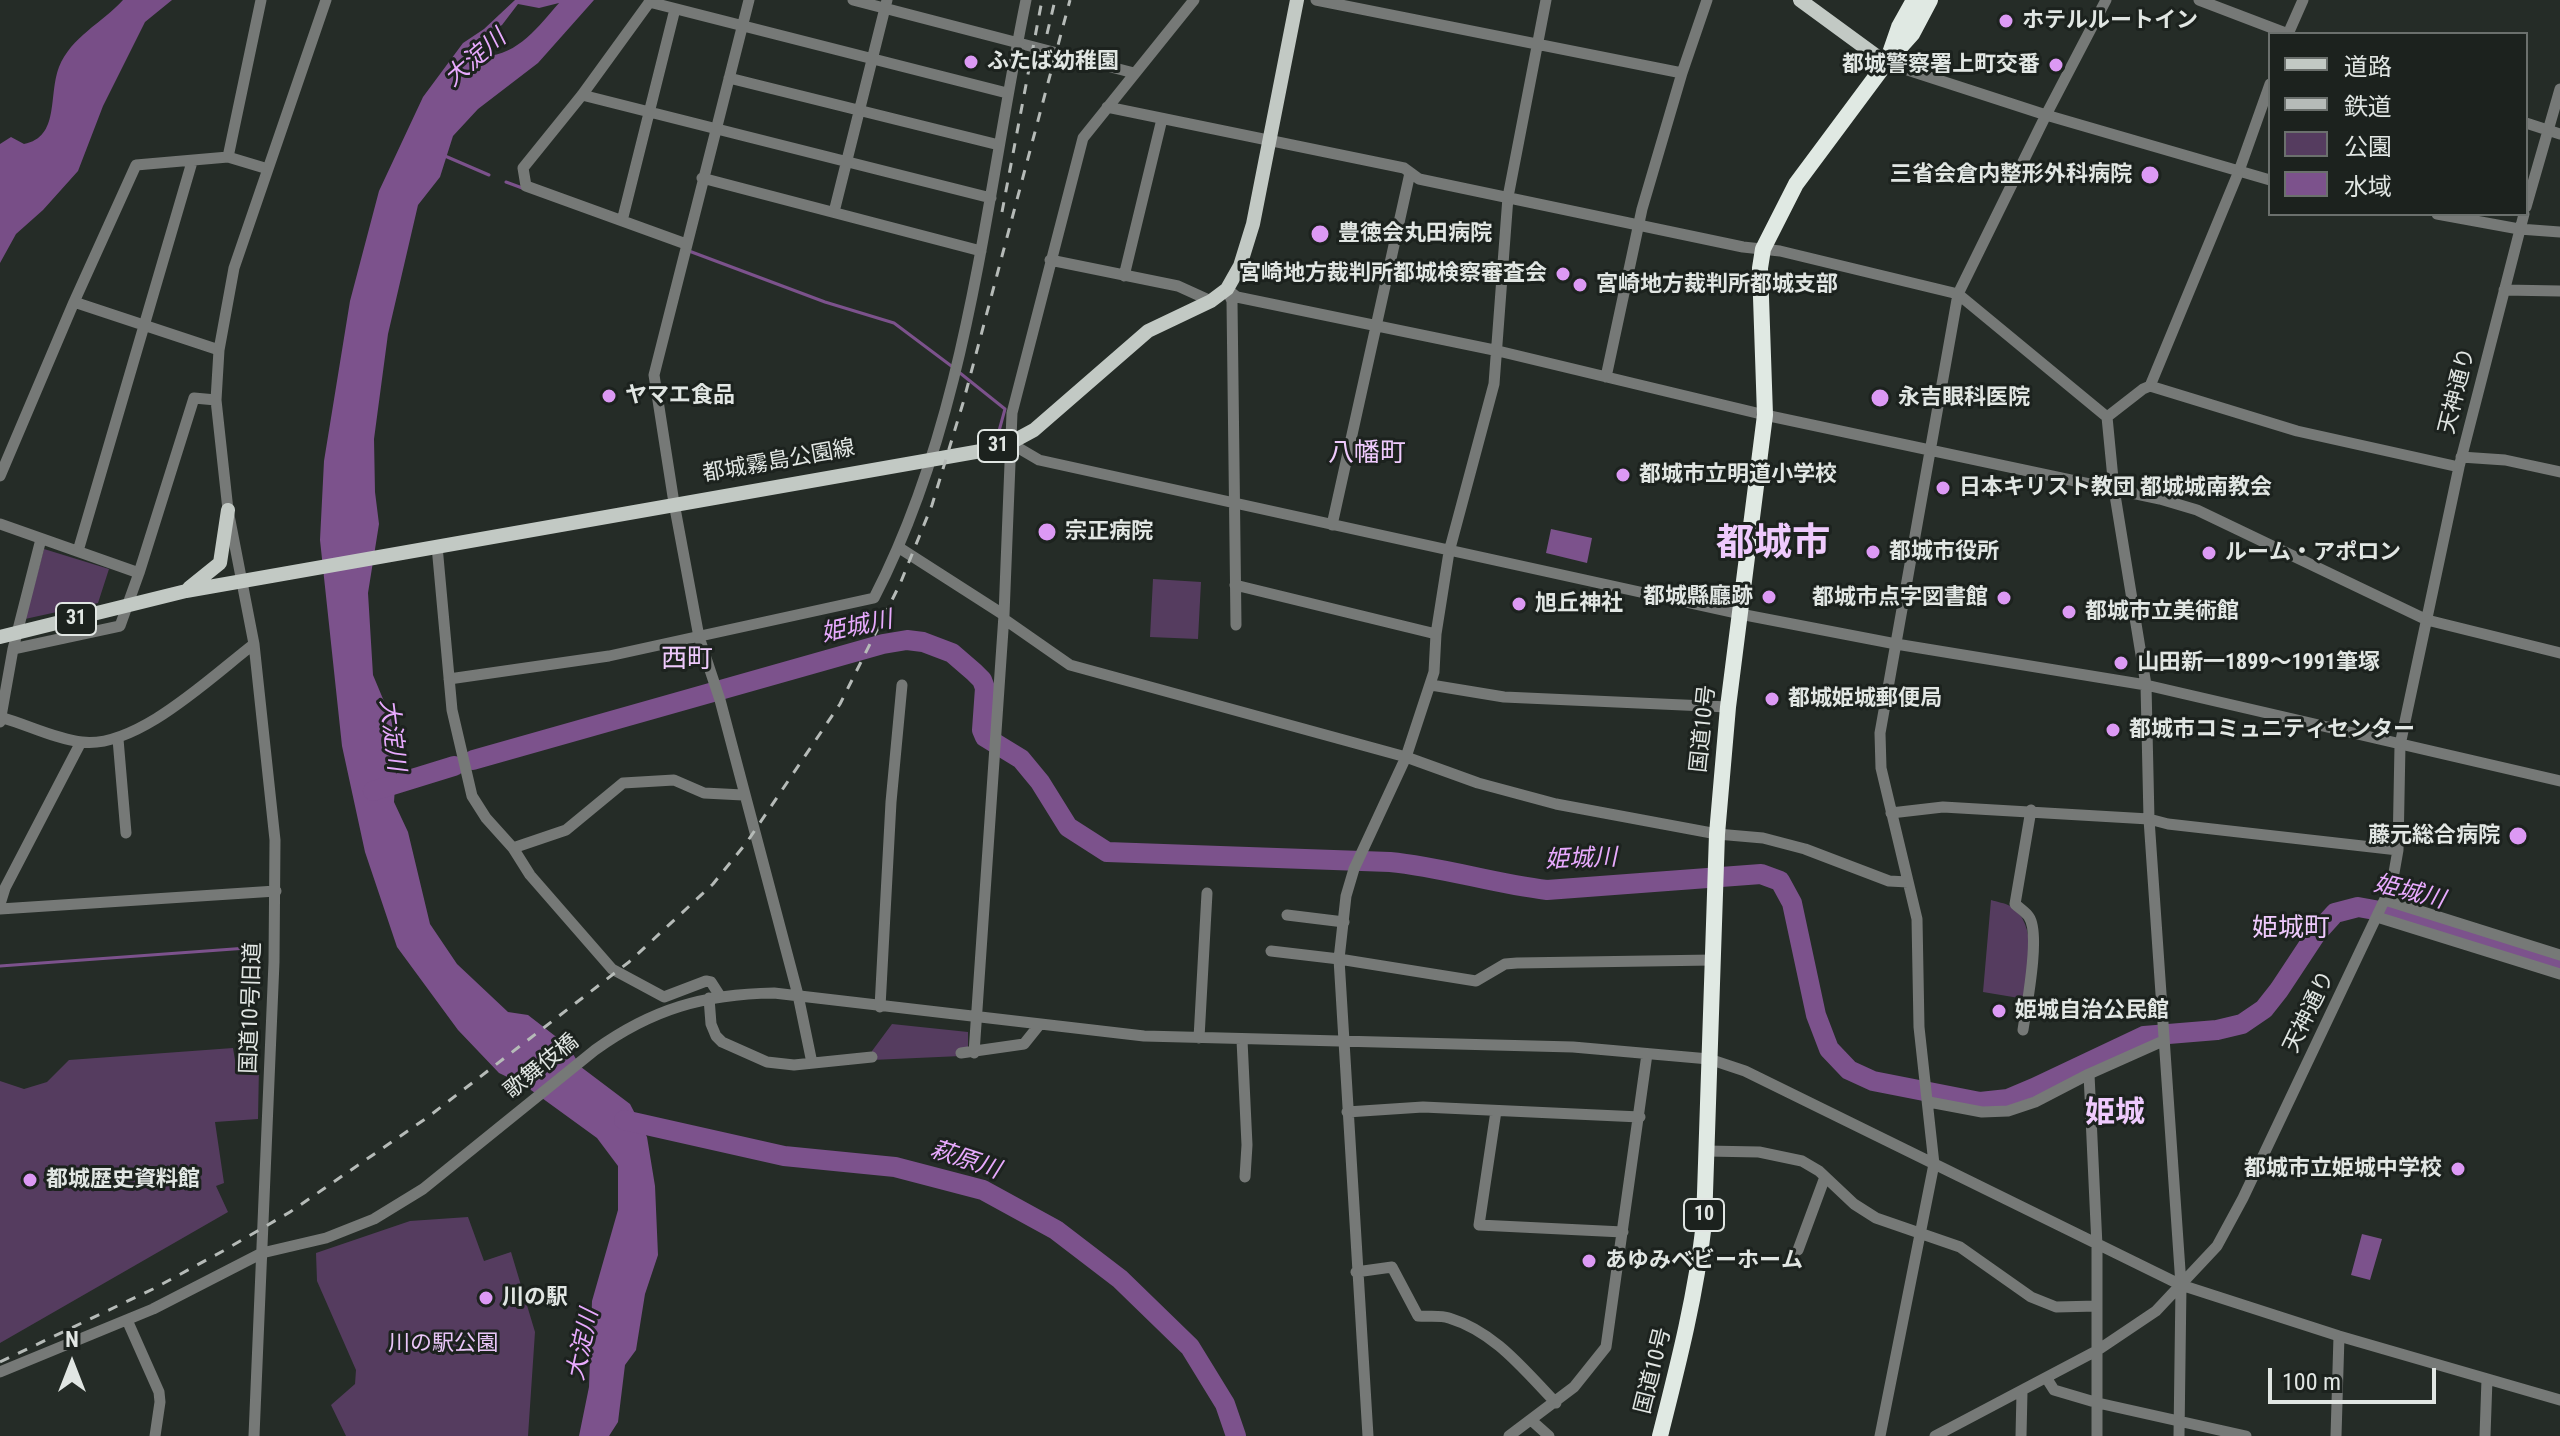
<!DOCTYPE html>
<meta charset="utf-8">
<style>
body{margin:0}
#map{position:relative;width:2560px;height:1436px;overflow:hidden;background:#252c27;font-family:"Roboto Condensed","Noto Sans JP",sans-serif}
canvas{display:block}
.legend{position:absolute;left:2268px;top:32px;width:260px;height:184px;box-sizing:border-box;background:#1c221e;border:2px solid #6b706d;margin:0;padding:10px 14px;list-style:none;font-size:24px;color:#e1e6e3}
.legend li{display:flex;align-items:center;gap:16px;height:40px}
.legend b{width:40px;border:2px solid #6b706d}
.north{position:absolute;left:32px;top:1324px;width:80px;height:80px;-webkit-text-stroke:6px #1c221e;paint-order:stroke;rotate:0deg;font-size:22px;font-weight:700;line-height:32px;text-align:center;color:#e1e6e3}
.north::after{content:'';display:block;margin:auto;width:28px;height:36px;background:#e1e6e3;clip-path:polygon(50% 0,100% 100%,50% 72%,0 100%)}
.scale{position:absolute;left:2268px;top:1368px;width:168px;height:36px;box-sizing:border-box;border:4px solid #e1e6e3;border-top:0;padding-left:10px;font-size:24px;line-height:28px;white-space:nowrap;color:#e1e6e3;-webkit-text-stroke:6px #1c221e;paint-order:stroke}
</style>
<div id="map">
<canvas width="2560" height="1436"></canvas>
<ul class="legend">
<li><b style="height:10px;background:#c2c9c4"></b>道路</li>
<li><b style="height:10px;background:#b6bbb8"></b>鉄道</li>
<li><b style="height:22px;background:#553c5f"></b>公園</li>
<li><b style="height:22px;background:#7c528c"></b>水域</li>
</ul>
<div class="north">N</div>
<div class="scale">100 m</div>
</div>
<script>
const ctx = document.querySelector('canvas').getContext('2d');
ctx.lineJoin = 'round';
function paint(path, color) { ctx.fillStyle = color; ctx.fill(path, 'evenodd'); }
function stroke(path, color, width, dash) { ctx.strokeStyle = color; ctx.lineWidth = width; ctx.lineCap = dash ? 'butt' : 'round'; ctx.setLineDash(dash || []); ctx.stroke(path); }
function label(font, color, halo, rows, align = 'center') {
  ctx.font = font + ' "Roboto Condensed","Noto Sans JP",sans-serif'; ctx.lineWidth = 6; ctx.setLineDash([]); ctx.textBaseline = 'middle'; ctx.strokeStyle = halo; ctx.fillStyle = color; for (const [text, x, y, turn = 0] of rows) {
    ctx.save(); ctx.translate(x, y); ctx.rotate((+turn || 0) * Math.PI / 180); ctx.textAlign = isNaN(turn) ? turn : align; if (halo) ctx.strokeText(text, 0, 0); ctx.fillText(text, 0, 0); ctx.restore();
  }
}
paint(new Path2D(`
 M44,549L109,569L98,603L25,619Z
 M1153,579L1201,582L1198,639L1150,637Z
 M1991,900C1997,902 2005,903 2010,906C2039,923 2028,972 2025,999L1983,992Z
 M892,1024L968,1032V1049L961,1056L872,1060V1051Z
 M233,1048L236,1066H259L258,1119L215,1122L224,1183L216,1186L228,1212L0,1343V1081L24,1089L47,1082L69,1060Z
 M468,1217L484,1261L511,1252L535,1332L528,1436H346L331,1405L355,1384L356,1370L317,1281L316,1253L410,1221Z`), '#553c5f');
paint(new Path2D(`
 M123,0H172L145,22L103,106L78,171L43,210L16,234L0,263V144L11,137L24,144C60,137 48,96 59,67C71,37 102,23 123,0Z`), '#784e87');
paint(new Path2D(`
 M515,0H594L538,63L478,109L453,136L440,177L418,205L388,334L374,439L375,492L379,524L368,593L373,675L391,718L397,757L394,802L408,832L430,924L457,964L508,1012L528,1015L568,1046L581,1067L630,1104L647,1137L655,1186L658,1255L645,1294L636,1350L625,1365L618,1422L609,1436H579L589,1387L592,1301L618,1210V1166L597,1138L524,1085L499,1073L458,1030L397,947L365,852L342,746L320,540L324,461L350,301L379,191L423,97L463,43L484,29ZM559,3C539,26 518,55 485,56L484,36L502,25L518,4L539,8Z
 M1551,529L1592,538L1587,563L1546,553Z
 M2362,1234L2382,1239L2370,1280L2351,1275Z`), '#7c528c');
stroke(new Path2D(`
 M445,156L489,175
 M506,182L525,189
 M689,251L825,302L894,323L954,368
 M960,373L1005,409L999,431
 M0,966L261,947`), '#7c528c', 3);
stroke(new Path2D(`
 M473,760L883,644L907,640L923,642L952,653L974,672L982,680L985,688L982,730L985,737L1021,759L1040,782L1068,827L1107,852L1390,862C1443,867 1494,884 1547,890L1761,874L1780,881L1792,903L1816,1015L1829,1049L1849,1070L1873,1081L1980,1102L2008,1099L2034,1088L2144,1036L2217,1030L2242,1024L2264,1009L2279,990L2316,934L2335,913L2358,907L2402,915L2560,965
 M373,791L454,766
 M624,1120L784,1156L895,1167L983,1190L1056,1230L1120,1279L1190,1347L1225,1404L1236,1436`), '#7c528c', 20);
stroke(new Path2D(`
 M651,0L582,95L523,168L526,186L686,244
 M749,0L654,375L674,503L699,637L720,700L798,995L812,1063
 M853,0L1134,73
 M1316,0L1682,73
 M2199,0L2288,34
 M649,2L1007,93
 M2288,34L2303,0
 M1886,63L2046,115L2270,180
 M729,78L999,145
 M582,95L991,198
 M1107,107L1404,168L1419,179L1743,247L1780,251L1958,294L2107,417L2114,489L2146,685L2149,819L2181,1285L2179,1436
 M2526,123L2560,134
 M228,157L261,0
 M702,178L981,251
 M2526,207L2560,89
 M834,212L887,0
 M2437,214L2519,229L2560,232
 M622,221L675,9
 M1050,260L1178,286L1211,301
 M1124,276L1162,119
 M1227,289L1237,297L1494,350L1765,415L2160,499L2197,510L2427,620L2560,653
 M1227,290L1232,301L1236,625
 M2504,290L2560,291
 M74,302L219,350
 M1606,377L1642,209L1682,73L1707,0
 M2150,386L2297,431L2459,467
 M2107,417L2143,389L2150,386L2239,171L2270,84
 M1010,443L1039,460L1740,614L1896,644L2146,685L2560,781
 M2461,457L2505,460L2560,472
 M0,476L74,302L136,165L228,157L268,169
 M0,524L139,573L194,398L216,400
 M1332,525L1410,173
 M437,546L452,710L472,796L486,818L513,848L530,875L612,969L664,997L706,981L711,982L720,996
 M898,547L1004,615
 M78,551L192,162
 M1235,585L1436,634
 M1004,619L1070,665L1406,757L1478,783L1556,804L1717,834L1763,838L1805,849L1889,881L1908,882
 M13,649L120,626L139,573
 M449,679L609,656L874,598C969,414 985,200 1026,0
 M1431,685L1504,697L1728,707
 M0,717C26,724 55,739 82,742C137,749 212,676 254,644
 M0,722L13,649L41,539
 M118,739L126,833
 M1891,813L1943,807L2149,819L2168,824L2398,850
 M513,848L566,830L623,783L674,780L704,793L743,795
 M2385,900L2560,955
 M0,904L5,888L81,742
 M0,909L276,891
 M1287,915L1344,922
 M2377,917L2560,974
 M1271,951L1339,959L1476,981L1505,964L1517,963L1713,960
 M709,998L711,1024L716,1036L722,1042L767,1062L794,1065L872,1057
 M880,1007L891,802L902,685
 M2023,1030C2026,1009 2041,934 2029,917C2026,912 2019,908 2015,904L2031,810
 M1199,1038L1207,893
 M1242,1040L1247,1145L1245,1177
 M961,1053L1024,1044L1040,1024
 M974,1053L1004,615L1012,413L1083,138L1194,0
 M2089,1074L2097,1246V1436
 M1929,1102L1982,1112L2008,1111L2035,1102L2089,1074L2163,1041
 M1496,1111L1479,1225L1623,1232
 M1347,1112L1423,1107L1640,1117
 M1706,1151L1759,1152L1802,1161L1819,1171L1854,1204L1876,1218L1960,1247L2031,1297L2056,1307L2097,1306
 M1798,1250L1825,1177
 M1356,1272L1392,1267L1418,1316C1428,1317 1440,1315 1449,1318C1495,1332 1524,1370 1556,1403
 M127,1320L159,1392L160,1402L155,1436
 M0,1372L153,1309L262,1253L326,1238L374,1219L423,1189L595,1050C652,1009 704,994 774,993L1144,1036L1573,1047L1709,1059L1745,1071L2181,1285L2339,1336L2560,1400
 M2047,1379L2054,1390L2098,1403L2246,1436
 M1531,1420L1549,1436
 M254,1436L274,962L275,840L254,644L228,510L216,400L219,350L234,268L326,0
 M1368,1436L1339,959L1346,896L1354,869L1406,757L1434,672L1436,634L1449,552L1494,384L1508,197L1546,0
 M1509,1436L1574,1387L1606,1347L1647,1054
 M1880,1436L1934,1164L1919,1027L1917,919L1881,768L1880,733L1958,294L2046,115L2106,0
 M1935,1436L2098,1350L2156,1311L2217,1246L2243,1198L2392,884L2398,850L2400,745L2459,467L2524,214
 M2021,1436L2022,1392
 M2336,1436L2339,1336
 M2485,1436L2487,1379`), '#767977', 11);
stroke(new Path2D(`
 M1800,0L1886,63
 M189,588L220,563L228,510
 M0,637L186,591L981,451L1010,443L1034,430L1148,331L1211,301L1227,289L1240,266L1253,224L1297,0`), '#c2c9c4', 14);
stroke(new Path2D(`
 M1890,53L1899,27L1914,0
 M1660,1436C1678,1365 1696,1295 1704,1223L1717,834L1728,707L1765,415L1760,268L1763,249L1796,184L1886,63L1912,34L1930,0`), '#e0e9e3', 16);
stroke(new Path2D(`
 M1047,34L1055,0
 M1002,212L1042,0
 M0,1362L153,1289L223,1251L290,1212L428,1117L629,962L713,884L747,842L840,704L900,584L932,505L963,403L1070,0`), '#b6bbb8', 3, [10, 10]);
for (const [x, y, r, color] of [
 [2006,21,8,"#dc99f4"],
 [971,62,8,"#dc99f4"],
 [2056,65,8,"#dc99f4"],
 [2150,175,10,"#dc99f4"],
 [1320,234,10,"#dc99f4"],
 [1563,274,8,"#dc99f4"],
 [1580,285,8,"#dc99f4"],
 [609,396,8,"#dc99f4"],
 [1880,398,10,"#dc99f4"],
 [1623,475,8,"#dc99f4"],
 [1943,488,8,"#dc99f4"],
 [1047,532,10,"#dc99f4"],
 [1873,552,8,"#dc99f4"],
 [2209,553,8,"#dc99f4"],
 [1769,597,8,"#dc99f4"],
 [2004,598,8,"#dc99f4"],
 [1519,604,8,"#dc99f4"],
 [2069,612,8,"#dc99f4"],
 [2121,663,8,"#dc99f4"],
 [1772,699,8,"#dc99f4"],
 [2113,730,8,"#dc99f4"],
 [2518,836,10,"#dc99f4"],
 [1999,1011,8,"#dc99f4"],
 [2458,1169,8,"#dc99f4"],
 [30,1180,8,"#dc99f4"],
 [1589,1261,8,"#dc99f4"],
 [486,1298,8,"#dc99f4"]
]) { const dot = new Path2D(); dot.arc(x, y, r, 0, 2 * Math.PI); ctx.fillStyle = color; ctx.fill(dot); stroke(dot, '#1c221e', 3); }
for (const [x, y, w] of [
 [998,446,40],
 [76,619,40],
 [1704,1215,40]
]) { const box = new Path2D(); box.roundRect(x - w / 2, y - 16, w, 32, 6); ctx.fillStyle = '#1c221e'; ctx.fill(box); stroke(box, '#e1e6e3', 2); }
label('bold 20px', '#e1e6e3', null, [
 ["31",998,446],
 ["31",76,619],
 ["10",1704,1215]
]);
label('bold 22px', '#e1e6e3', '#1c221e', [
 ["ホテルルートイン",2022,21],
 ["ふたば幼稚園",987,62],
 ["都城警察署上町交番",2040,65,"right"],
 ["三省会倉内整形外科病院",2132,175,"right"],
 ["豊徳会丸田病院",1338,234],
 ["宮崎地方裁判所都城検察審査会",1547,274,"right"],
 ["宮崎地方裁判所都城支部",1596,285],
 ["ヤマエ食品",625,396],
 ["永吉眼科医院",1898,398],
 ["都城市立明道小学校",1639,475],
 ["日本キリスト教団 都城城南教会",1959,488],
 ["宗正病院",1065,532],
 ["都城市役所",1889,552],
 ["ルーム・アポロン",2225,553],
 ["都城縣廳跡",1753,597,"right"],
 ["都城市点字図書館",1988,598,"right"],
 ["旭丘神社",1535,604],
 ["都城市立美術館",2085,612],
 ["山田新一1899～1991筆塚",2137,663],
 ["都城姫城郵便局",1788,699],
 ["都城市コミュニティセンター",2129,730],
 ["藤元総合病院",2500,836,"right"],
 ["姫城自治公民館",2015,1011],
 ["都城市立姫城中学校",2442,1169,"right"],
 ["都城歴史資料館",46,1180],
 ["あゆみベビーホーム",1605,1261],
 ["川の駅",502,1298]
], 'left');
label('22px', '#e1e6e3', '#1c221e', [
 ["天神通り",2458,391,-76],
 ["都城霧島公園線",779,462,-10],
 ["国道10号",1704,729,-84],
 ["国道10号旧道",252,1008,-88],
 ["天神通り",2310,1012,-64],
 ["歌舞伎橋",542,1067,-39],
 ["国道10号",1654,1371,-76]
]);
label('22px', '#eac6f8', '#1c221e', [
 ["川の駅公園",443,1344]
]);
label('italic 24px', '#e8aafe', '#1c221e', [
 ["大淀川",476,59,-41],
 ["姫城川",857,628,-12],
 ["大淀川",391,735,83],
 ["姫城川",1581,860,-2],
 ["姫城川",2409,893,14],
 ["萩原川",965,1161,18],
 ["大淀川",584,1345,-78]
]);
label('26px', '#efcafd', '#1c221e', [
 ["八幡町",1367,454],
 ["西町",687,660],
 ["姫城町",2291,929]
]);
label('bold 30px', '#efcafd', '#1c221e', [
 ["姫城",2115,1114]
]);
label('bold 38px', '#efcafd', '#1c221e', [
 ["都城市",1773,545]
]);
</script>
